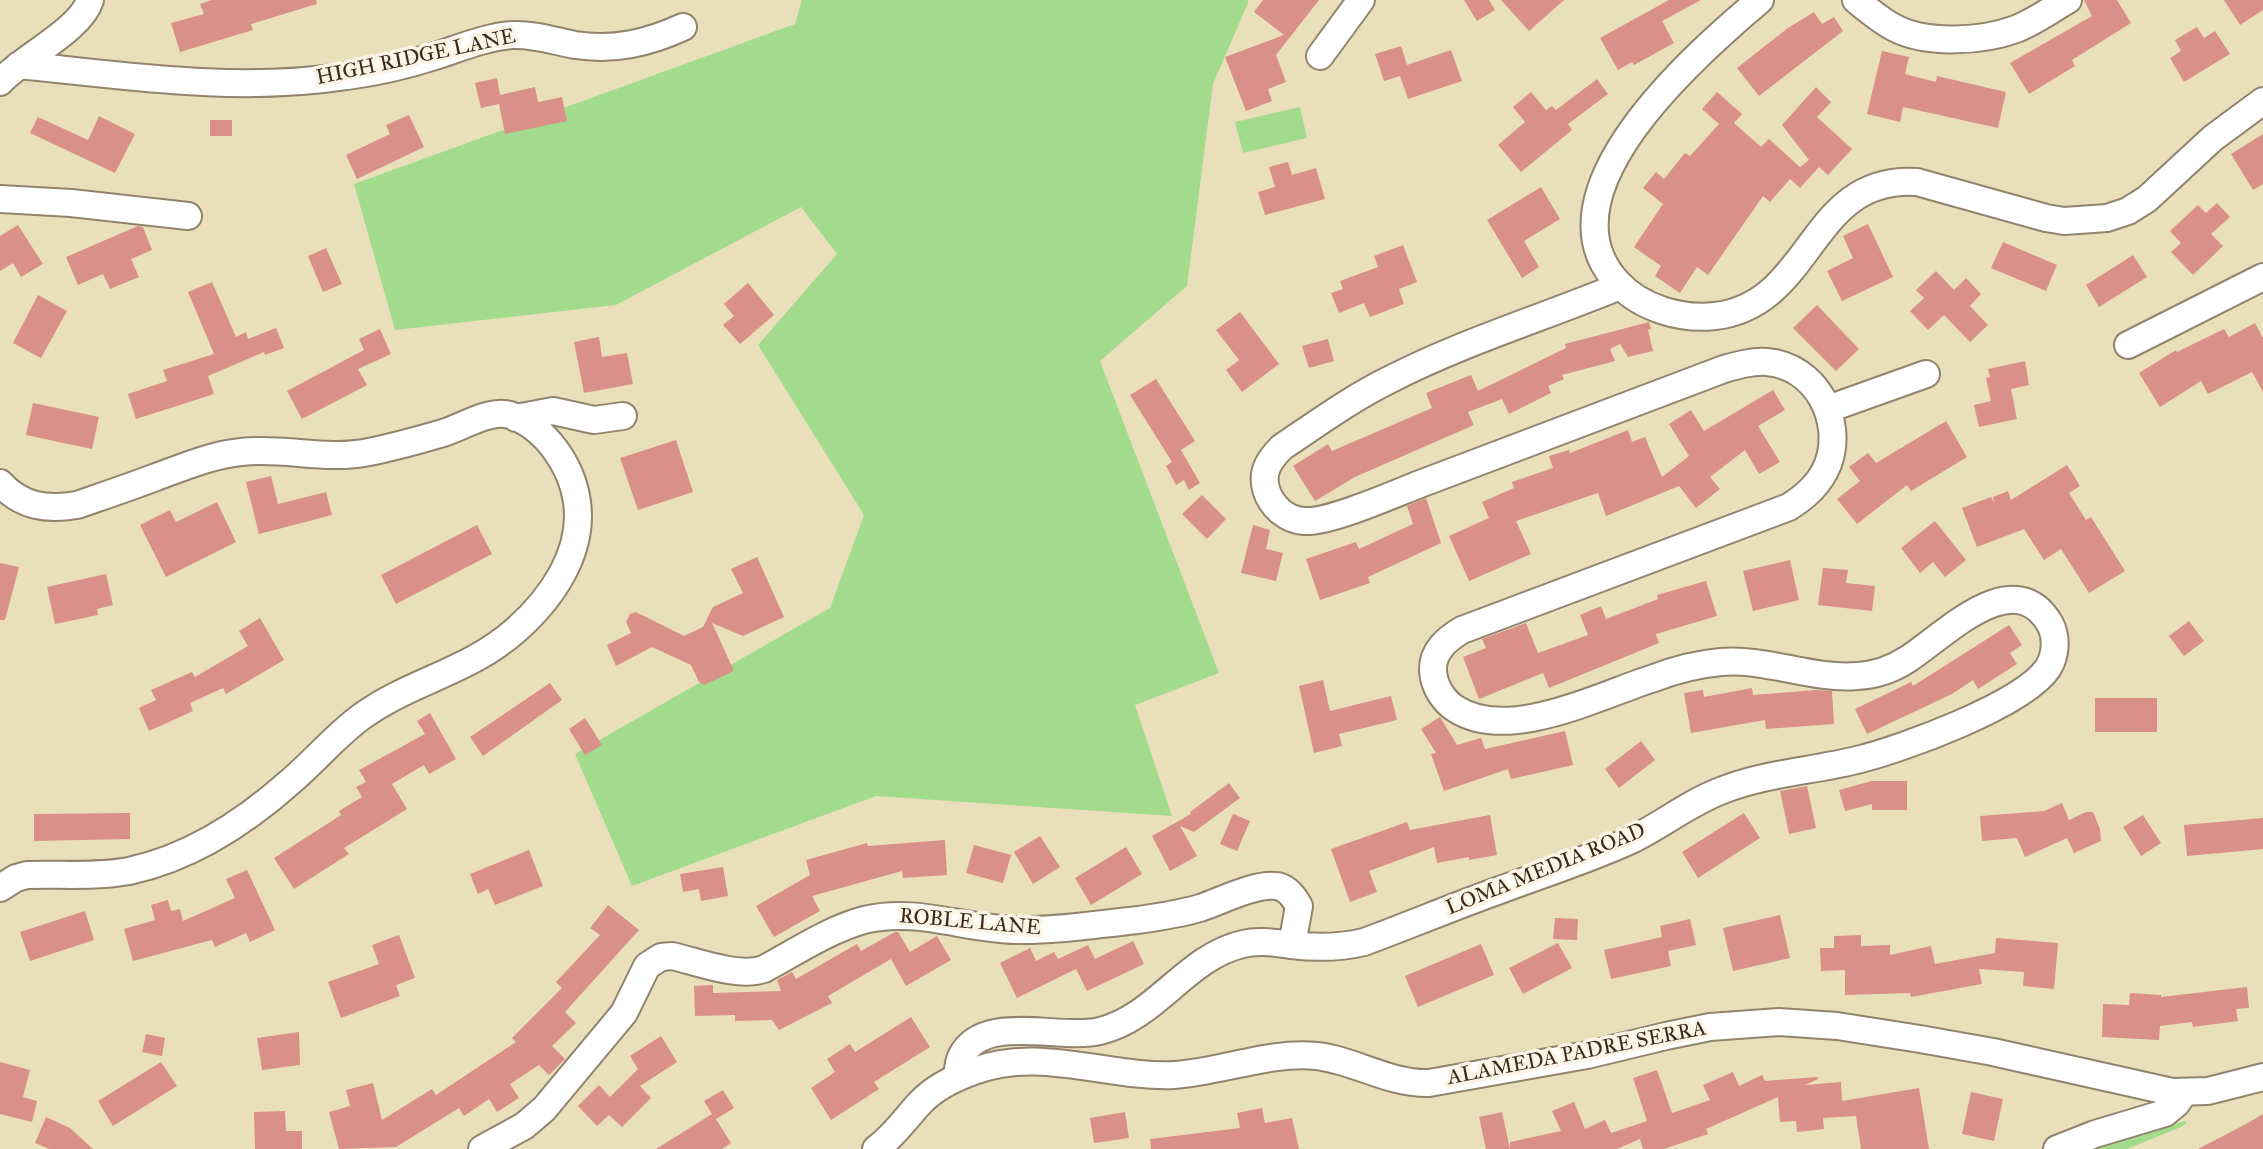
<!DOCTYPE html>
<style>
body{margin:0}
canvas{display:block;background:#eadfbb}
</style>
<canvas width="2263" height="1149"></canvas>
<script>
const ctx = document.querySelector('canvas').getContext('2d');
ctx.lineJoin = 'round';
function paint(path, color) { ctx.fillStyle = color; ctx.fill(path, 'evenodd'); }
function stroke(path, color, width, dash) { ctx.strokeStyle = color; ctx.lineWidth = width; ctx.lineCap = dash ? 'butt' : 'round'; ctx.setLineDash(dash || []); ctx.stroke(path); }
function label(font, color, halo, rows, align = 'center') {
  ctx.font = font + ' "IM FELL Great Primer",serif'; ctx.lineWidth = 7; ctx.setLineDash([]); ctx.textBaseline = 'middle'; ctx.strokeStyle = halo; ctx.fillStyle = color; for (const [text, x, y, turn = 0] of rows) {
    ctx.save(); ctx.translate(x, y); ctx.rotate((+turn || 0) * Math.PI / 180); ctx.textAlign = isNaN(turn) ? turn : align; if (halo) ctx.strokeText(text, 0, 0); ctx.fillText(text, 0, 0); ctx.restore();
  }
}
paint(new Path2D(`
 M802,0H1248V3L1213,84L1187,286L1100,361L1219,673L1135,705L1172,816L876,796L632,886L575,754L830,608L864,515L758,345L837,254L801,207L616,305L395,330L354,184L795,24Z
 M1300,107L1307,138L1243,153L1235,122Z
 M2185,1121L2187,1123L2181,1127L2127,1149H2087Z`), '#a3db8d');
paint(new Path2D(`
 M212,0H316L317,4L251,24L253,30L180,52L171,23L204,14L200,4Z
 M1263,0H1319L1276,55L1286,82L1268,89L1272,101L1246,111L1225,57L1284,35L1254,12Z
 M1464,0H1489L1495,10L1477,21Z
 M1501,0H1564L1529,31Z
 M1669,0H1701L1662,21L1674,43L1634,65L1632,62L1618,70L1600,38Z
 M2084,0H2117L2131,23L2072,60L2075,66L2029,94L2010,63L2092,16Z
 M2224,0H2263V10L2240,25Z
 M1814,12L1822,24L1834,17L1843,31L1759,96L1737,68L1788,28Z
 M2197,27L2204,38L2215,31L2230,54L2184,82L2170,58L2181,51L2175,40Z
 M1401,46L1407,65L1451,50L1462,81L1408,99L1400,76L1384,81L1375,54Z
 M1882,51L1909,57L1905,74L1936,82L1937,76L2006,92L1998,128L1903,107L1900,122L1867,114Z
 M497,78L500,95L535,87L538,102L562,97L567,121L505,134L499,104L481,108L475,83Z
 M1597,79L1608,94L1568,124L1572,130L1521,172L1498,145L1525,122L1513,107L1531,92L1546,110L1552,106L1556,110Z
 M1816,87L1831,102L1817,117L1852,149L1828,175L1819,167L1800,188L1790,179L1770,202L1763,196L1708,275L1697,267L1680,293L1655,276L1661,266L1634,247L1663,204L1643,188L1656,172L1664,179L1685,153L1690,156L1719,124L1702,109L1717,92L1742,114L1734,123L1761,147L1769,139L1800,167L1809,160L1782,125Z
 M409,115L424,147L357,179L346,155L390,134L386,125Z
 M99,116L135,134L115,173L30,133L38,117L88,140Z
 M210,120H232V136H210Z
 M2263,134V184L2253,190L2231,154Z
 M1288,162L1292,175L1316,168L1325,199L1265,215L1258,192L1275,187L1269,167Z
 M1541,187L1560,219L1524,241L1539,267L1522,278L1487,220Z
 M2217,203L2230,217L2211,234L2223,246L2193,275L2171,252L2181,243L2170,231L2198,205L2206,213Z
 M1868,224L1893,277L1842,301L1827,271L1853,258L1843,236Z
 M18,225L43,264L21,277L13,263L0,271V236Z
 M138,226L143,227L152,250L131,259L139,277L110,289L103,274L78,285L66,257Z
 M2003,242L2057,265L2046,291L1991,268Z
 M1403,245L1417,282L1399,289L1404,304L1370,317L1364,303L1339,313L1331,293L1343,289L1340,281L1378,267L1374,256Z
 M326,248L342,284L323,292L308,256Z
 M2133,255L2147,277L2099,307L2086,285Z
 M1936,271L1954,290L1966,278L1981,294L1970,306L1988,325L1970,342L1944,315L1928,330L1910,311L1924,298L1916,290Z
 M212,282L236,337L246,332L248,339L276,328L284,348L265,355L264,352L208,376L214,394L136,419L128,394L167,381L163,370L214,354L188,292Z
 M748,283L774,315L740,344L723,325L734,316L724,304Z
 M38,295L67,311L41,358L13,343Z
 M1817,305L1859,349L1836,371L1793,328Z
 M1240,312L1279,364L1242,392L1226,370L1239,360L1216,330Z
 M1649,322L1651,329L1648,330L1653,351L1628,357L1620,344L1610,349L1615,361L1562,375L1564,379L1548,386L1551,393L1509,414L1502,399L1468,412L1474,425L1355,477L1315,501L1293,466L1328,444L1332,451L1432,408L1426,393L1471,375L1478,391L1566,348L1565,344Z
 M2255,323L2263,338V392L2252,372L2208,394L2201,381L2160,407L2139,373L2176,350L2177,352L2224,329L2229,337Z
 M380,329L391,354L358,369L367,385L302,419L287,391L364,350L359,339Z
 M599,337L602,357L627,353L633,384L584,393L574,342Z
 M1328,339L1334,361L1309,368L1302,346Z
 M2025,361L2029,385L2011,389L2017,419L1979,427L1974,405L1991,401L1986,378L1990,377L1988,369Z
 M1156,379L1195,441L1181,450L1200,483L1189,490L1184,480L1176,485L1166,466L1172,462L1130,395Z
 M1773,390L1785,410L1758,426L1780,462L1759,474L1745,450L1710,477L1720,489L1696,508L1679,486L1606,516L1598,493L1516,521L1531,554L1469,581L1449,536L1489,518L1482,502L1514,488L1512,482L1553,468L1549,456L1569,450L1570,453L1628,430L1632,442L1645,437L1662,477L1689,456L1669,424L1691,410L1704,431Z
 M33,403L99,417L92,449L26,435Z
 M1946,421L1967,457L1911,491L1907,485L1857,524L1837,499L1860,481L1849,467L1868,453L1876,463Z
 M676,440L693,492L638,510L620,458Z
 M2067,465L2080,486L2069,493L2086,520L2091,517L2125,571L2089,593L2061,549L2044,560L2024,529L1977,547L1962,508L1991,497L1994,503L1993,497L2008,491L2011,500Z
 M271,476L278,504L326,492L332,515L259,534L246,482Z
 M1202,495L1226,519L1207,539L1182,514Z
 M1426,498L1441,543L1368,577L1370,583L1320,600L1306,559L1356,542L1359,549L1413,524L1407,506Z
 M217,502L236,542L166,577L140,525L170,510L176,522Z
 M1935,521L1966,560L1945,577L1933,562L1920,573L1901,548Z
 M477,525L492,554L396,604L381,575Z
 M1253,525L1270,530L1266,549L1283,553L1276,581L1241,573Z
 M757,557L784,617L743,636L712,623L734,671L704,685L699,682L691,665L652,647L616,666L607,645L631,633L626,622L630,614L636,612L684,636L703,627L713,607L743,593L731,569Z
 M1790,560L1799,600L1753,611L1743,571Z
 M0,563L19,567L5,620H0Z
 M1823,568L1848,570L1846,583L1875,586L1872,611L1818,605Z
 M106,574L113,605L97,609L98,615L55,624L47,587Z
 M1706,581L1717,616L1656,634L1659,643L1549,688L1543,673L1479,699L1463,657L1486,648L1482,639L1526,623L1538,653L1588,635L1580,615L1601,606L1606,619L1658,599L1657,595Z
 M260,618L284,660L226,694L223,688L190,703L193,711L149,731L139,708L156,700L151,690L192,672L195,677L248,646L239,631Z
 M2189,621L2204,641L2184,656L2169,636Z
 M2009,625L2022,645L2010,653L2017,664L1978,689L1973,680L1952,694L1867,734L1855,709L1911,682L1913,686Z
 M1323,680L1330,711L1391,696L1397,720L1339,734L1342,746L1314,753L1299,686Z
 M550,683L562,700L483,756L470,737Z
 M1752,688L1753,695L1816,690L1832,691L1834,724L1766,729L1765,720L1691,733L1684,693L1703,690L1704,697Z
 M2095,698H2157V732H2095Z
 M430,713L456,759L429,774L424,765L392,784L407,809L344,848L349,854L294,889L274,858L341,815L339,811L362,797L356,787L366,782L359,770L425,734L417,721Z
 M1440,717L1457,745L1481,738L1485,749L1565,731L1573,765L1511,779L1508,769L1444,791L1431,754L1436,753L1421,729Z
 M585,718L602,745L585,755L569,729Z
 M1641,741L1655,760L1619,788L1605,769Z
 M1872,781H1907V810H1872V804L1845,811L1839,790Z
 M1229,783L1240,798L1194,832L1180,826L1197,856L1170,871L1152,836L1191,814L1190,812Z
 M1807,786L1816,828L1789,834L1780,791Z
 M2062,803L2069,820L2086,812H2093L2100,829L2101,841L2074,853L2067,838L2025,857L2017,838L1982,841L1980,816L2044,811Z
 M130,813V839L34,841V814Z
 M1744,813L1760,838L1698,878L1682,852Z
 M1233,814L1250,821L1237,851L1220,844Z
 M1490,815L1497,855L1469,860V857L1437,863L1434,847L1369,871L1377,892L1350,902L1331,849L1407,822L1410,830Z
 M2143,815L2161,843L2141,856L2123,827Z
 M2263,818V849L2187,856L2184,825Z
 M1040,836L1060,867L1033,884L1014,852Z
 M945,840L947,875L903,878L902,871L812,896L820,911L774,937L756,906L810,875L806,860L867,843L868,846Z
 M974,845L1011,855L1003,883L966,873Z
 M1126,847L1142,874L1091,905L1075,878Z
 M529,850L543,886L495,905L488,889L478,894L470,874Z
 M723,867L728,896L701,901L699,889L683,892L680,874Z
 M247,870L275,930L250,942L246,933L215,947L212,940L133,961L124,929L155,920L151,905L168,900L171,911L180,909L183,921L235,898L226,879Z
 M608,905L639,930L565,1012L576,1023L552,1046L565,1059L549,1075L539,1065L510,1084L519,1098L497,1112L489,1099L464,1116L459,1108L396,1147L339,1149L329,1112L350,1106L346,1090L373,1083L382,1120L432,1089L436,1095L516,1042L512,1038L562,988L556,982L600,935L590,928Z
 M85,911L94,940L30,961L20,932Z
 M1780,915L1790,958L1733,971L1723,928Z
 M1555,918L1578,919L1577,940L1553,939Z
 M1690,919L1696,945L1668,951L1671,966L1611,979L1604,950L1662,937L1660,926Z
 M895,932H898L910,952L937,936L951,960L906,986L891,959L828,996L832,1003L779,1030L772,1020L735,1021V1015L695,1016L694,986L713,985V993L781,991L777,980L792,972L796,979L857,944L861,951Z
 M399,935L415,978L396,985L400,996L341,1018L328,982L379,964L372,945Z
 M1861,935V946L1890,945V955L1931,946L1935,964L1995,953L1996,938L2058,943L2054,989L2023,986L2024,972L1979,969L1982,984L1911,997L1910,993L1845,995V970L1821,971L1820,948H1834V936Z
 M1133,941L1144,964L1087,991L1076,969L1017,998L1000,963L1030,948L1036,961L1054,952L1058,959L1088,945L1095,959Z
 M1558,943L1572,968L1523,994L1509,968Z
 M1481,944L1494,975L1418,1007L1405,976Z
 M2247,987L2249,1008L2236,1009L2238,1021L2193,1027L2192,1022L2160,1026L2159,1040L2102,1037L2103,1004L2129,1005L2130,993L2161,995V997Z
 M911,1017L930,1047L874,1082L879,1089L831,1120L811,1088L835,1072L827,1059L850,1044L855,1052Z
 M299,1032L300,1065L262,1070L257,1038Z
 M146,1034L165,1038L162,1056L142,1052Z
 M661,1036L677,1062L640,1086L651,1098L622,1127L609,1115L597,1126L578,1106L599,1085L610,1097L638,1069L630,1056Z
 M0,1062L30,1070L23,1097L37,1101L32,1122L0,1114Z
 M161,1062L177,1086L113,1126L98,1101Z
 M1657,1070L1672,1113L1710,1100L1703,1085L1733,1072L1739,1086L1762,1075L1765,1081L1817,1077L1818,1079L1805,1085L1841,1082L1842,1101L1919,1088L1929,1149H1861L1856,1116L1823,1118L1824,1129L1797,1132L1796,1121L1780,1122L1778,1097L1706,1129L1708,1134L1664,1149H1643L1640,1139L1617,1149H1510V1142L1561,1131L1552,1111L1574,1102L1585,1129L1605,1120L1611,1133L1647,1121L1633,1078Z
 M723,1090L734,1108L716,1119L731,1143L722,1149H656L712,1114L704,1101Z
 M1971,1092L2003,1099L1994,1141L1962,1134Z
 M1262,1108L1265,1123L1292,1118L1299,1149H1151L1150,1139L1240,1128L1237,1113Z
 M285,1111L286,1131H302V1149H255L254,1112Z
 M1125,1112L1129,1138L1094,1143L1090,1118Z
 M1502,1112L1510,1149H1486L1479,1117Z
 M2263,1114V1149H2198L2246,1124Z
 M46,1117L70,1128L93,1149H49L35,1143Z`), '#d89088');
const minor = new Path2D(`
 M1760,0C1697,53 1534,194 1618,283C1641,308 1681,320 1715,316C1815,304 1808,175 1917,182L2046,218L2064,221L2107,218L2128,211L2147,199L2213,138L2263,101
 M1856,0C1868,10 1881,21 1895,28C1927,45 1984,41 2016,29C2034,22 2052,9 2068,0
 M1320,56L1361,0
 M19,65C128,76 238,93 347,76C377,72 407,65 435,56C460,48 486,37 512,35C534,34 554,41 575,45C614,51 648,43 683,27
 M0,82C23,57 81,30 90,0
 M0,199L71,203L188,216
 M2128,345L2263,277
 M1828,409L1926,374
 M516,418L553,411L594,420L623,416
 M0,483C22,507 47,510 77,505C103,496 130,487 156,477C184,467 211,455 241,452C284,447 326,461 369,452C394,447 419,440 443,433C463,427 489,409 510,415C546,427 572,466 577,502C584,552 552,598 516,630C469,672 410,681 361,717C335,736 315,761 290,782C245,822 190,858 129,871C97,877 61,874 27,875L16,878L0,888
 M957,1078C958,1071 958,1063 961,1057C983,1012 1060,1041 1100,1031C1157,1017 1186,957 1243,944C1259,940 1275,943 1291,945C1316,948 1339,948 1364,942C1410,925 1455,906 1500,890C1543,874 1587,860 1629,841C1661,826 1690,802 1723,790C1767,773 1812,771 1857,760C1902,749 2023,705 2048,668C2056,655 2057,637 2050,624C2014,562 1944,636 1908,659C1893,669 1875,675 1857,676C1812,680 1767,658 1721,662C1698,664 1675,670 1654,678C1600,695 1509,743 1456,709C1443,701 1434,686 1433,671C1432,651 1447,639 1462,630L1789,507C1806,496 1820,484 1828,464C1844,420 1816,366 1767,362C1752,361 1738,365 1724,369C1623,407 1522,446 1420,484C1394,494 1329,523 1304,521C1286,520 1271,506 1266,489C1261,471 1270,459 1282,447C1318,423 1352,398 1391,379C1463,342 1545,317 1620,286
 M482,1149L524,1126L544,1109L624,1013L647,966L661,957L672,956C698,962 739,978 764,969C796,952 828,930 864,920C916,907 964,929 1016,930C1057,931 1098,924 1138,920C1159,917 1180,914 1200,908C1221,901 1256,883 1276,886C1287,887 1294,897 1299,906L1292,945
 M876,1149C894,1136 905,1119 920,1103C934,1088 954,1078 974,1071C1038,1046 1109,1078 1174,1075C1220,1072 1271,1051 1316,1056C1355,1060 1388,1084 1429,1083L1587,1055L1666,1036L1710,1027L1779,1022L1837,1026L1920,1039L1993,1052L2172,1092L2208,1091L2263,1077
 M2057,1149L2095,1134L2165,1113L2176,1104L2184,1093`);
stroke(minor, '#92846c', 30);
stroke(minor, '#fff', 26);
label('21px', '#3b2a1e', '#fcf5e5', [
 ["HIGH RIDGE LANE",416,58,-12],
 ["LOMA MEDIA ROAD",1546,870,-22],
 ["ROBLE LANE",970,923,5],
 ["ALAMEDA PADRE SERRA",1577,1054,-11]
]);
</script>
